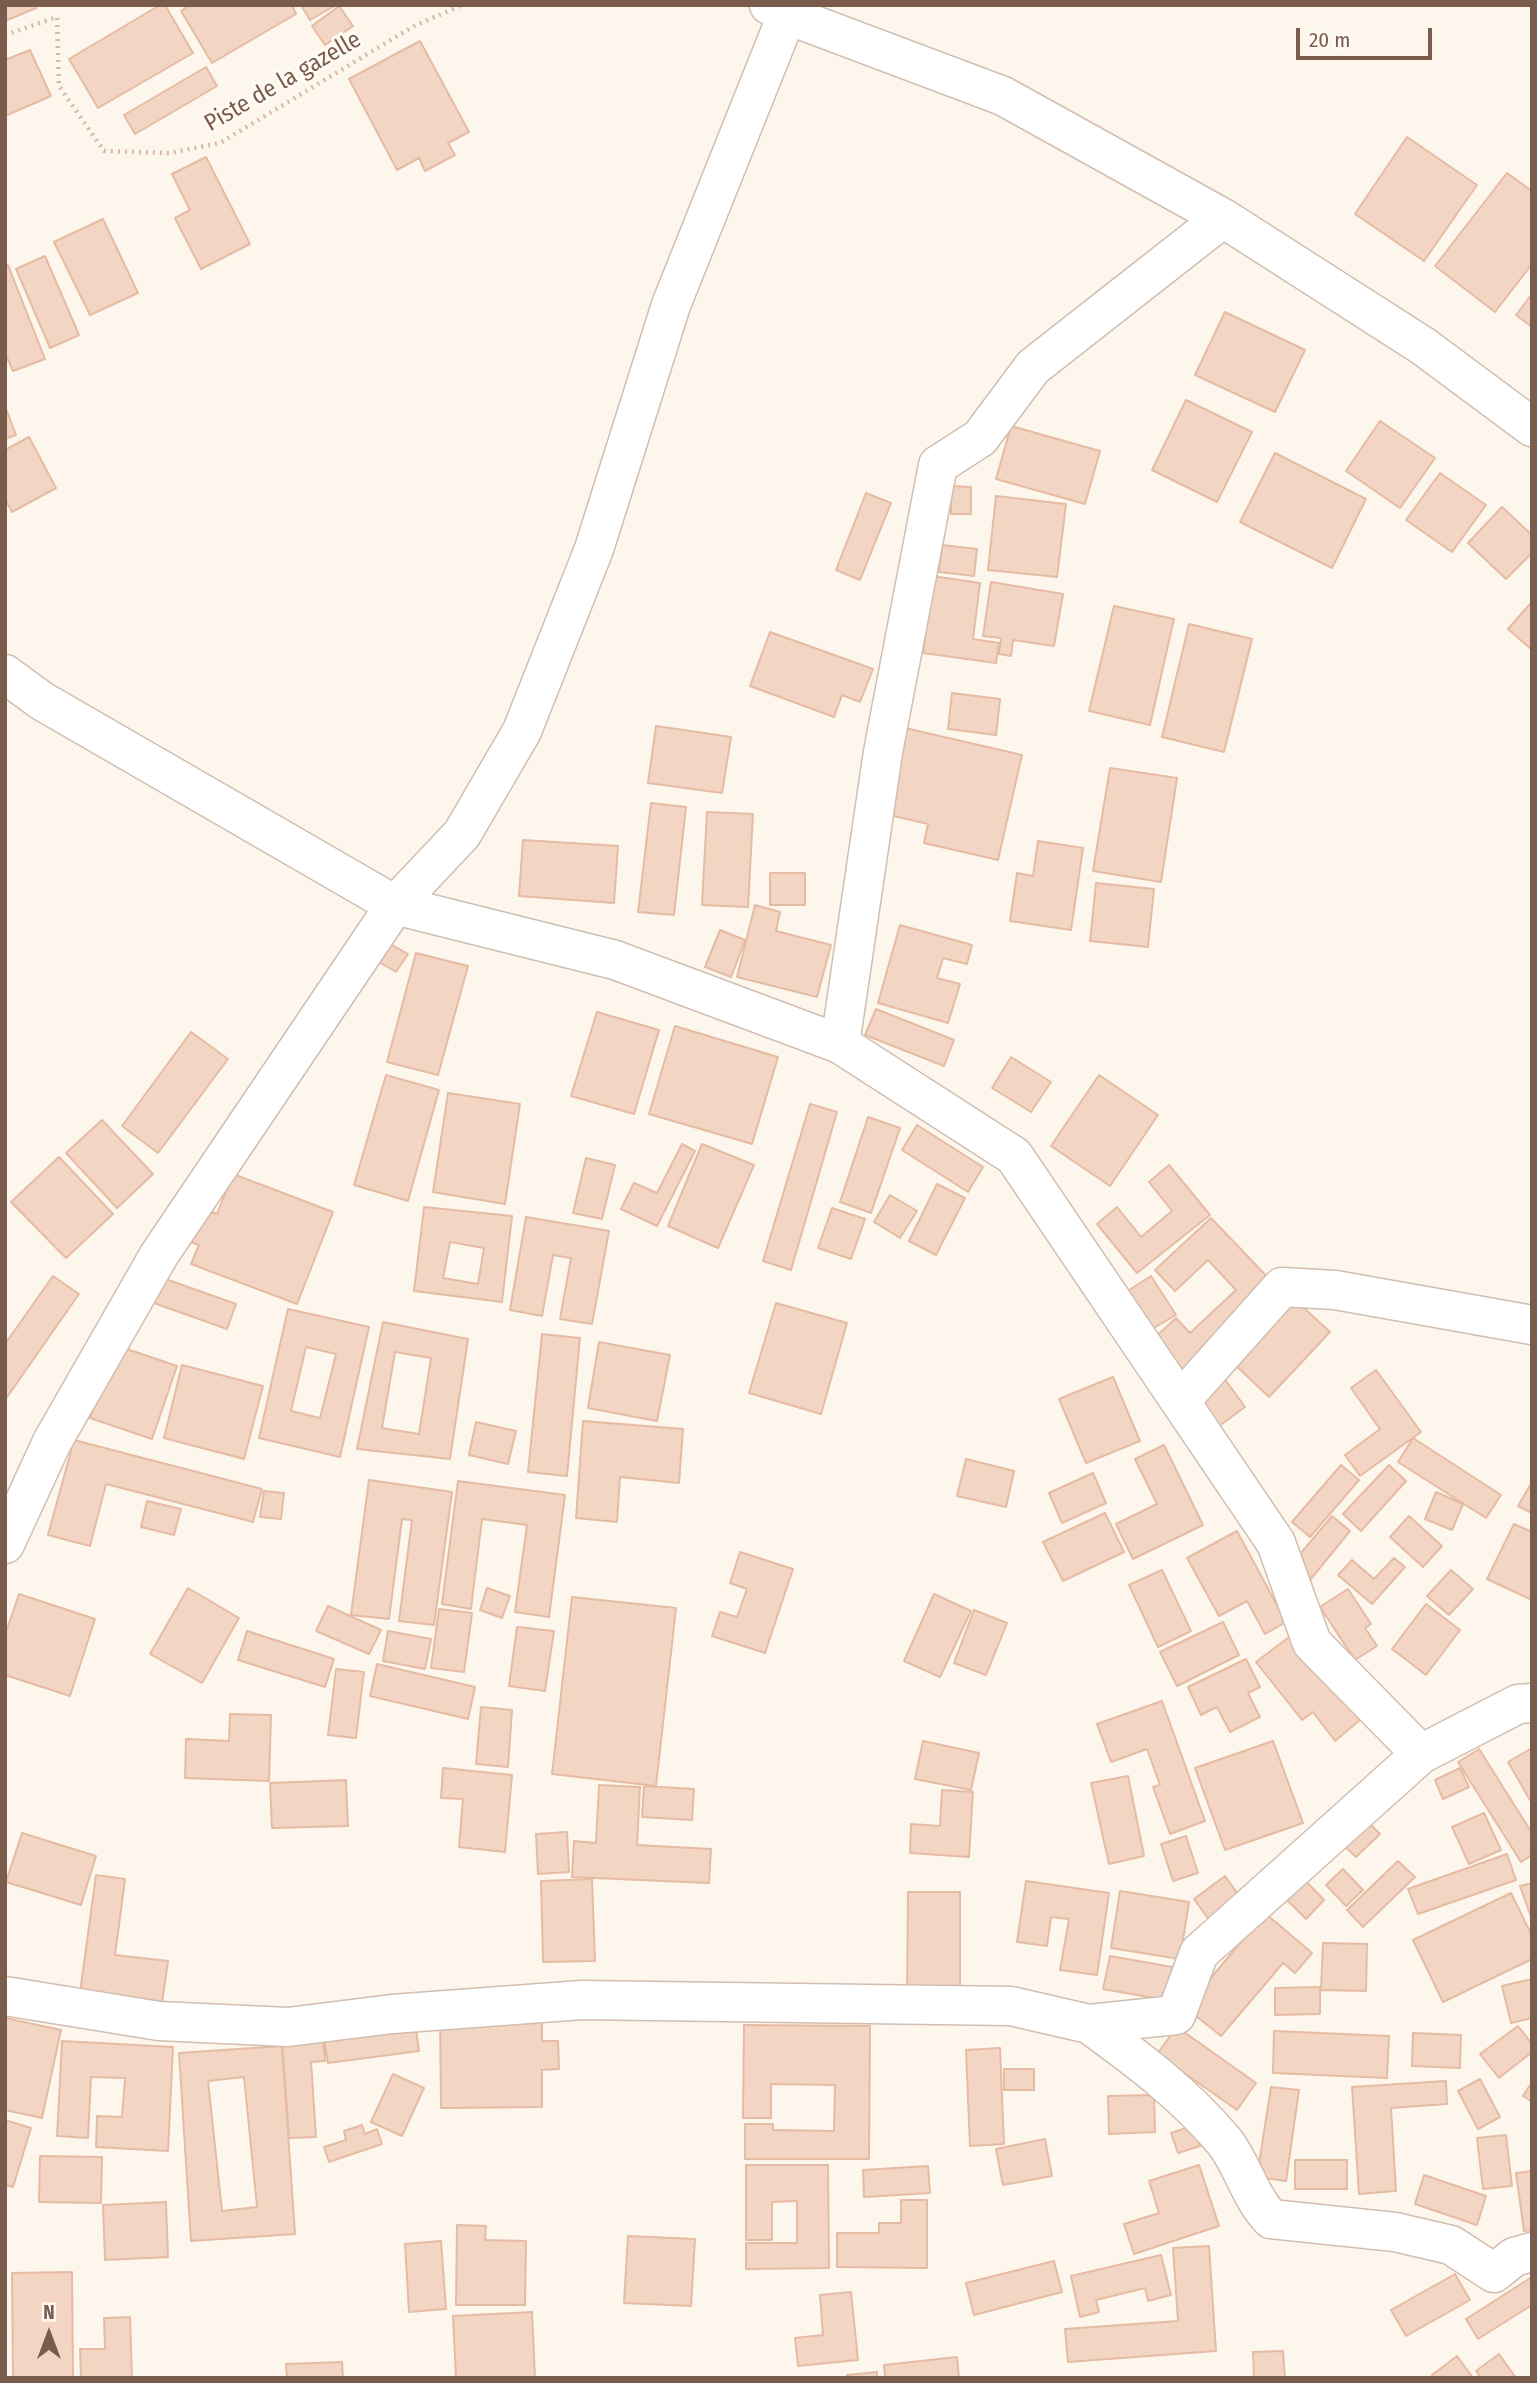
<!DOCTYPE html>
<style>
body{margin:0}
#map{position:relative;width:1537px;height:2383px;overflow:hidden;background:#fdf6ec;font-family:"Fira Sans Condensed",sans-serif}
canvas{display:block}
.frame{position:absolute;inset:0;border:7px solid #7a5c4d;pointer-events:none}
.north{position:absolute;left:14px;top:2299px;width:70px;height:70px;-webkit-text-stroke:5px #fffaf3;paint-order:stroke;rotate:0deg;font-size:19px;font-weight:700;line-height:28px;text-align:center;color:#7a5c4d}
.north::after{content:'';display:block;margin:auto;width:24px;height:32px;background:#7a5c4d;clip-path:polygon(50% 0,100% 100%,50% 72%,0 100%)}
.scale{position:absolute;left:1296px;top:28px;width:136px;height:32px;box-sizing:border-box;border:4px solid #7a5c4d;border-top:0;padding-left:9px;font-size:21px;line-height:24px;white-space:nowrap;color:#7a5c4d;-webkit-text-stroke:5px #fffaf3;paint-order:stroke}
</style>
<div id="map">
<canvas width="1537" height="2383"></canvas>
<div class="frame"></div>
<div class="north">N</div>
<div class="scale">20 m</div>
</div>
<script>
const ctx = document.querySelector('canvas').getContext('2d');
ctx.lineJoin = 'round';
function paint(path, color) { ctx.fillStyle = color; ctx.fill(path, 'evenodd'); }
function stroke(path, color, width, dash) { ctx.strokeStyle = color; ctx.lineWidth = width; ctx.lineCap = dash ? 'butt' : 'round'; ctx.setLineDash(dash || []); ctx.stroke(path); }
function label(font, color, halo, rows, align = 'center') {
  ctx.font = font + ' "Fira Sans Condensed",sans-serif'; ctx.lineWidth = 6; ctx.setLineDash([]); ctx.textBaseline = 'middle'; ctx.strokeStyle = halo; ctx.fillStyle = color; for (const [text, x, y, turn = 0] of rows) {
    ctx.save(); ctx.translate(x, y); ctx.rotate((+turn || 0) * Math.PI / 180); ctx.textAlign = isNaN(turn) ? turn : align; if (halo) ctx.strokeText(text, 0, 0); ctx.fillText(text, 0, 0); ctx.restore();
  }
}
const building = new Path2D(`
 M5,5H35L36,8L5,21Z
 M160,5H165L193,53L98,108L69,59Z
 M190,5H292L296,14L212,63L181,11Z
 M301,5H336L310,20Z
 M339,6L353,26L325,45L312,26Z
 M420,41L469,132L448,143L455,155L425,171L419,158L397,170L349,79Z
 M30,50L51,96L5,116V60Z
 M206,67L217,86L135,134L124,115Z
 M1407,137L1477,185L1424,261L1355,214Z
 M206,157L250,244L201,269L175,218L190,210L172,174Z
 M1507,173L1532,191V264L1495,312L1435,266Z
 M103,219L138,293L90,315L54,242Z
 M45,256L79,335L50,348L16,269Z
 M8,265L45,359L13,371L5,353V266Z
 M1532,294V327L1516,315Z
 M1225,312L1305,350L1275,412L1195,375Z
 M1186,400L1252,432L1217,502L1152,470Z
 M5,406L16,435L5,439Z
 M1380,421L1435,458L1400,508L1346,471Z
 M1011,426L1100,451L1085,504L996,479Z
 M29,437L56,488L12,512L5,499V450Z
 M1275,453L1366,499L1332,568L1240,522Z
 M1440,473L1486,505L1452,552L1406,520Z
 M951,486L971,487V514H951Z
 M866,493L891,503L860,580L836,570Z
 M996,496L1066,504L1057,577L988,570Z
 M1502,507L1532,535V553L1506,579L1468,543Z
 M942,545L977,549L974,576L939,572Z
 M933,576L980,583L973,639L999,643L996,663L923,653Z
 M991,582L1063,594L1054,646L1013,640L1011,656L999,654L1001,638L983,636Z
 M1530,604L1532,606V650L1508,629Z
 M1114,606L1174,619L1150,725L1089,711Z
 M1189,624L1252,639L1224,752L1162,737Z
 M770,632L873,669L860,702L842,695L834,717L750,686Z
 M952,693L1000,699L996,735L948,729Z
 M656,726L731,737L722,793L648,783Z
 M905,728L1022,755L998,860L924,843L928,824L885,814Z
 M1110,768L1177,778L1161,882L1093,871Z
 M651,803L686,807L674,915L638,912Z
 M707,812L753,814L748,907L702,905Z
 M523,840L618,846L614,903L519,896Z
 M1038,841L1083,848L1071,930L1010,921L1017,873L1033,876Z
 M770,873H805V905H770Z
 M1096,883L1154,889L1148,947L1090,941Z
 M755,905L780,912L776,931L831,945L817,997L737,977Z
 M900,925L972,945L967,964L943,958L937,978L960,984L948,1023L878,1003Z
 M720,930L745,940L731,977L705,967Z
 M385,941L408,954L396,972L374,959Z
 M416,953L468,966L438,1075L387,1062Z
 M876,1009L954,1040L944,1066L865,1035Z
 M597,1012L659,1030L634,1114L571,1096Z
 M675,1026L778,1057L752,1144L649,1114Z
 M191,1032L228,1059L158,1153L122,1126Z
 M1011,1057L1051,1082L1031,1112L992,1088Z
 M386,1075L439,1090L408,1201L354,1185Z
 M1099,1075L1158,1115L1110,1186L1051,1146Z
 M448,1093L520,1104L505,1204L433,1192Z
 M810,1104L837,1112L791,1270L763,1261Z
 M868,1117L900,1128L871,1213L840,1202Z
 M102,1120L153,1174L117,1208L66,1153Z
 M917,1125L983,1167L968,1192L902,1150Z
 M682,1144L695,1151L657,1226L621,1209L634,1183L657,1193Z
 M702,1144L754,1165L718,1248L668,1226Z
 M59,1157L113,1214L66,1258L11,1202Z
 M586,1158L615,1165L602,1219L573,1213Z
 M1169,1165L1210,1215L1137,1273L1097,1224L1117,1207L1141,1237L1172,1211L1149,1182Z
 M233,1174L333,1212L297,1304L191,1264L199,1245L186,1240L199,1207L217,1214Z
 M937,1184L965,1198L936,1255L909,1241Z
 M890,1195L917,1211L900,1238L874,1222Z
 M424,1207L512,1216L502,1302L414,1291ZM450,1242L484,1248L478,1284L443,1278Z
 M832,1208L865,1219L851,1259L818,1248Z
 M526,1217L609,1231L592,1324L560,1319L571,1258L553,1255L542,1316L510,1310Z
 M1211,1218L1276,1286L1181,1375L1150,1342L1176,1318L1190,1333L1236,1290L1208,1260L1175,1291L1155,1270Z
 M53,1276L79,1294L5,1400V1344Z
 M1151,1276L1176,1315L1150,1330L1126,1292Z
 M160,1277L236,1304L227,1329L151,1302Z
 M1292,1297L1330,1332L1269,1397L1232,1362Z
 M776,1303L847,1323L821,1414L749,1393Z
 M288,1309L369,1327L340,1457L259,1438ZM306,1347L336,1354L320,1418L291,1411Z
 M383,1322L468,1339L450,1459L357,1449ZM395,1352L431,1358L419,1434L382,1428Z
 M542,1334L580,1338L567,1476L528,1472Z
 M599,1342L670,1355L657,1421L588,1408Z
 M115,1345L177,1366L152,1439L90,1418Z
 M182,1365L263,1386L244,1459L164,1438Z
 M1376,1370L1421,1432L1360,1476L1345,1455L1380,1429L1351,1388Z
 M1113,1377L1140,1441L1086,1463L1059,1399Z
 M1224,1378L1245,1407L1215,1429L1194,1399Z
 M583,1421L683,1429L679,1483L620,1477L617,1522L576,1518Z
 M476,1422L516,1431L508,1464L469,1455Z
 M1413,1438L1501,1495L1486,1518L1398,1462Z
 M74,1440L262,1489L253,1522L106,1484L90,1546L48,1535Z
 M1164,1445L1203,1525L1133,1559L1116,1524L1157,1504L1135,1459Z
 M966,1459L1014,1471L1006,1507L957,1496Z
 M1341,1465L1359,1480L1310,1537L1292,1522Z
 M1389,1465L1406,1481L1361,1531L1343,1514Z
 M1093,1473L1106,1503L1062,1523L1049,1493Z
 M369,1480L452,1492L434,1625L399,1621L412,1520L402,1519L389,1619L351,1615Z
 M458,1481L565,1495L549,1617L515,1612L527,1525L482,1519L471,1609L442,1604Z
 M1532,1482V1513L1518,1506Z
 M264,1491L284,1493L281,1519L260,1517Z
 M1436,1492L1463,1504L1452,1530L1425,1519Z
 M147,1501L181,1509L174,1535L141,1527Z
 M1105,1513L1124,1552L1063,1581L1043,1542Z
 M1332,1516L1350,1531L1310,1580L1291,1565Z
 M1409,1516L1442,1546L1423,1567L1390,1537Z
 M1514,1524L1532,1532V1600L1487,1579Z
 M1237,1531L1286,1622L1265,1634L1247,1601L1219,1616L1187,1558Z
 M740,1552L793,1569L765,1653L712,1636L720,1612L737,1617L747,1589L730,1583Z
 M1394,1558L1405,1567L1372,1604L1338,1575L1352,1560L1374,1579Z
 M1162,1570L1191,1631L1158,1647L1129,1585Z
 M1451,1570L1473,1589L1449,1615L1427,1596Z
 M188,1588L239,1618L202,1683L150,1654Z
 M487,1588L510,1596L502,1618L480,1610Z
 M1348,1589L1371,1624L1365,1628L1377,1646L1355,1660L1320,1607Z
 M19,1594L95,1619L70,1696L5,1675V1635Z
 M934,1594L971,1611L940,1677L904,1661Z
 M572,1597L676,1608L656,1786L552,1774Z
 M1426,1604L1460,1630L1426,1675L1392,1649Z
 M328,1606L381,1630L369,1654L316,1631Z
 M439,1609L472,1613L464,1672L431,1668Z
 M974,1610L1007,1623L986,1675L954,1663Z
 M1223,1622L1239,1655L1177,1686L1160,1652Z
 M517,1627L554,1631L545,1691L509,1686Z
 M247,1631L334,1659L325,1687L238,1660Z
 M388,1631L431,1639L425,1669L383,1661Z
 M1293,1634L1360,1720L1335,1741L1313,1712L1302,1720L1256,1662Z
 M1246,1659L1260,1687L1248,1693L1260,1717L1230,1732L1217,1707L1201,1715L1188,1687Z
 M377,1664L475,1687L468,1719L370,1696Z
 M336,1669L364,1672L356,1738L328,1735Z
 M1162,1701L1205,1821L1170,1834L1153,1787L1160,1785L1147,1749L1111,1762L1097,1724Z
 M481,1707L512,1710L508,1767L476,1764Z
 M230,1714L271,1715L269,1781L185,1778L186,1739L229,1741Z
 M923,1741L979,1753L971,1790L915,1779Z
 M1273,1741L1303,1823L1225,1850L1195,1768Z
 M1532,1748V1799L1530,1800L1508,1762Z
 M1479,1749L1532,1833V1855L1521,1862L1458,1762Z
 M443,1768L512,1775L505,1852L459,1847L463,1799L441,1798Z
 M1460,1768L1469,1787L1443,1799L1435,1780Z
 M1128,1776L1144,1856L1109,1864L1091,1783Z
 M346,1780L348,1826L272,1828L270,1783Z
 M599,1785L640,1787L637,1845L711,1849L709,1883L572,1877L574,1841L596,1843Z
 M644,1786L694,1789L692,1820L642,1817Z
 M942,1790L973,1792L969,1857L910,1853L911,1824L940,1826Z
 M1484,1813L1501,1850L1469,1864L1452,1827Z
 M1360,1814L1380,1834L1356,1857L1336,1838Z
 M567,1832L569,1872L538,1874L536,1834Z
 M22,1833L96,1856L81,1905L6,1882Z
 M1186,1836L1198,1873L1173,1881L1161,1844Z
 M1507,1854L1516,1880L1418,1914L1408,1889Z
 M1398,1861L1415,1877L1363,1927L1347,1910Z
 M1343,1869L1363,1890L1346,1906L1326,1885Z
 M1299,1874L1324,1900L1306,1919L1280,1893Z
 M96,1875L125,1879L115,1955L168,1961L161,2010L79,2000Z
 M1225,1876L1243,1901L1212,1924L1194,1899Z
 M592,1879L595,1961L543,1962L541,1881Z
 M1026,1881L1109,1893L1097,1975L1060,1970L1069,1919L1051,1917L1047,1946L1017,1942Z
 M1532,1883V1920L1520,1886Z
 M1120,1891L1189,1902L1180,1959L1111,1948Z
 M908,1892H960V1998L907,1997Z
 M1511,1893L1532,1936V1959L1443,2002L1413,1940Z
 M1265,1913L1312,1953L1295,1973L1283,1963L1221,2036L1186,2008Z
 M1323,1943L1367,1944L1366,1991L1321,1990Z
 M1110,1956L1172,1967L1166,2000L1103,1989Z
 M1532,1979V2018L1511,2023L1502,1986Z
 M1320,1987V2014L1275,2015V1988Z
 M414,2015L419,2051L328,2063L322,2028Z
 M440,2015H542V2041H558L559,2069L542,2070V2107L441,2108Z
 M5,2018L61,2030L42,2118L5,2110Z
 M744,2025L870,2026L869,2159H745V2124H773V2130L834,2131L835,2085L771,2084V2118H743Z
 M1518,2026L1532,2044V2052L1499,2078L1480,2054Z
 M1177,2027L1256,2083L1237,2110L1157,2054Z
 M1274,2031L1389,2036L1387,2078L1273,2073Z
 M1413,2033L1461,2035L1460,2068L1412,2066Z
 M323,2039L325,2061L311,2062L316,2137L289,2138L282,2042Z
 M62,2041L173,2047L168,2151L96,2147L97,2116L122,2117L125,2078L91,2077L88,2138L57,2136Z
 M282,2046L295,2234L191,2241L179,2053ZM244,2077L257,2207L222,2211L208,2081Z
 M1000,2048L1004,2144L970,2146L966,2050Z
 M1004,2069H1034V2090H1004Z
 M393,2074L424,2088L402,2136L371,2122Z
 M1480,2079L1500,2117L1478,2129L1458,2091Z
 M1446,2081L1447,2104L1391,2108L1396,2191L1359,2194L1352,2087Z
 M1532,2082V2102L1523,2096Z
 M1271,2087L1299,2090L1286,2181L1257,2177Z
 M1154,2095L1155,2132L1109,2134L1108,2096Z
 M5,2120L31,2128L13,2187L5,2185Z
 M362,2125L365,2134L377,2129L382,2144L329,2162L324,2147L346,2140L344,2131Z
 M1192,2126L1200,2146L1178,2153L1171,2133Z
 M1506,2135L1512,2186L1483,2189L1477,2138Z
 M1045,2139L1052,2176L1003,2185L996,2149Z
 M40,2156L102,2157L101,2203L39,2202Z
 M1295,2160H1347V2189H1295Z
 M746,2165H828L829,2268L746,2269V2243H797V2201L772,2202V2240H746Z
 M1199,2165L1219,2226L1134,2254L1124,2224L1159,2213L1149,2181Z
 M928,2166L930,2193L864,2197L863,2170Z
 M1532,2171V2230L1524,2231L1516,2173Z
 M1424,2175L1486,2196L1477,2225L1415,2204Z
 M901,2200H927V2268L837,2267V2233H879V2223H901Z
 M166,2202L168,2257L105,2260L103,2205Z
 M457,2225L486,2226L485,2240L526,2241L525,2305H456Z
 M628,2236L695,2239L691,2306L624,2303Z
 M441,2241L446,2309L409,2312L405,2244Z
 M1209,2246L1216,2351L1068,2362L1065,2329L1178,2321L1173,2248Z
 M1161,2255L1171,2295L1148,2301L1145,2288L1096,2300L1099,2312L1080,2317L1071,2276Z
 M1054,2261L1062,2292L974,2315L966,2283Z
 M72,2272L73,2378H13L12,2273Z
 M1455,2274L1470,2300L1406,2336L1391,2310Z
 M1532,2277V2305L1478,2339L1466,2319Z
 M851,2292L858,2360L798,2366L795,2338L823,2335L820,2295Z
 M532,2312L535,2378H456L453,2316Z
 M130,2317L132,2378H81L80,2349H105L104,2318Z
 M1283,2351L1285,2378H1254L1253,2352Z
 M1499,2354L1516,2378H1481L1476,2371Z
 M1457,2356L1473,2378H1434L1432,2375Z
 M957,2357L959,2378H885L884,2365Z
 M342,2362L343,2378H287L286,2364Z
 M877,2372V2378H847V2375Z`);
paint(building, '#f3d5c3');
stroke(building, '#e6bba3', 2);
const street = new Path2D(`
 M769,5L785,14L1003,96L1223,218L1423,346L1532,427
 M5,674L42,701L395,905L615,960L840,1044L1014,1156L1276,1543L1312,1643L1421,1754
 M840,1044L883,752L938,465L980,438L1033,367L1223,218
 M1182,1399L1282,1287L1335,1290L1532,1325
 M5,1544L52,1442L159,1255L395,905L462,834L522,731L594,549L671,305L791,5
 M5,1996L159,2021L288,2027L392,2014L582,2000L1011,2006L1089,2024L1176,2015L1199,1953L1421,1754L1518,1704L1532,1703
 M1089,2024C1139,2060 1184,2094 1224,2141C1243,2165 1249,2196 1271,2219L1395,2232L1451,2245L1494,2273L1514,2257L1532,2252`);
stroke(street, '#d1beb0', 41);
stroke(new Path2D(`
 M5,35L57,17L59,86L104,151L169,153L220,143L414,26L462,5`), '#d9b8a5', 4.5, [2, 5]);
stroke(street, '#fff', 38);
label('24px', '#7a5c4d', '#fffaf3', [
 ["Piste de la gazelle",283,82,-30]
]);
</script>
